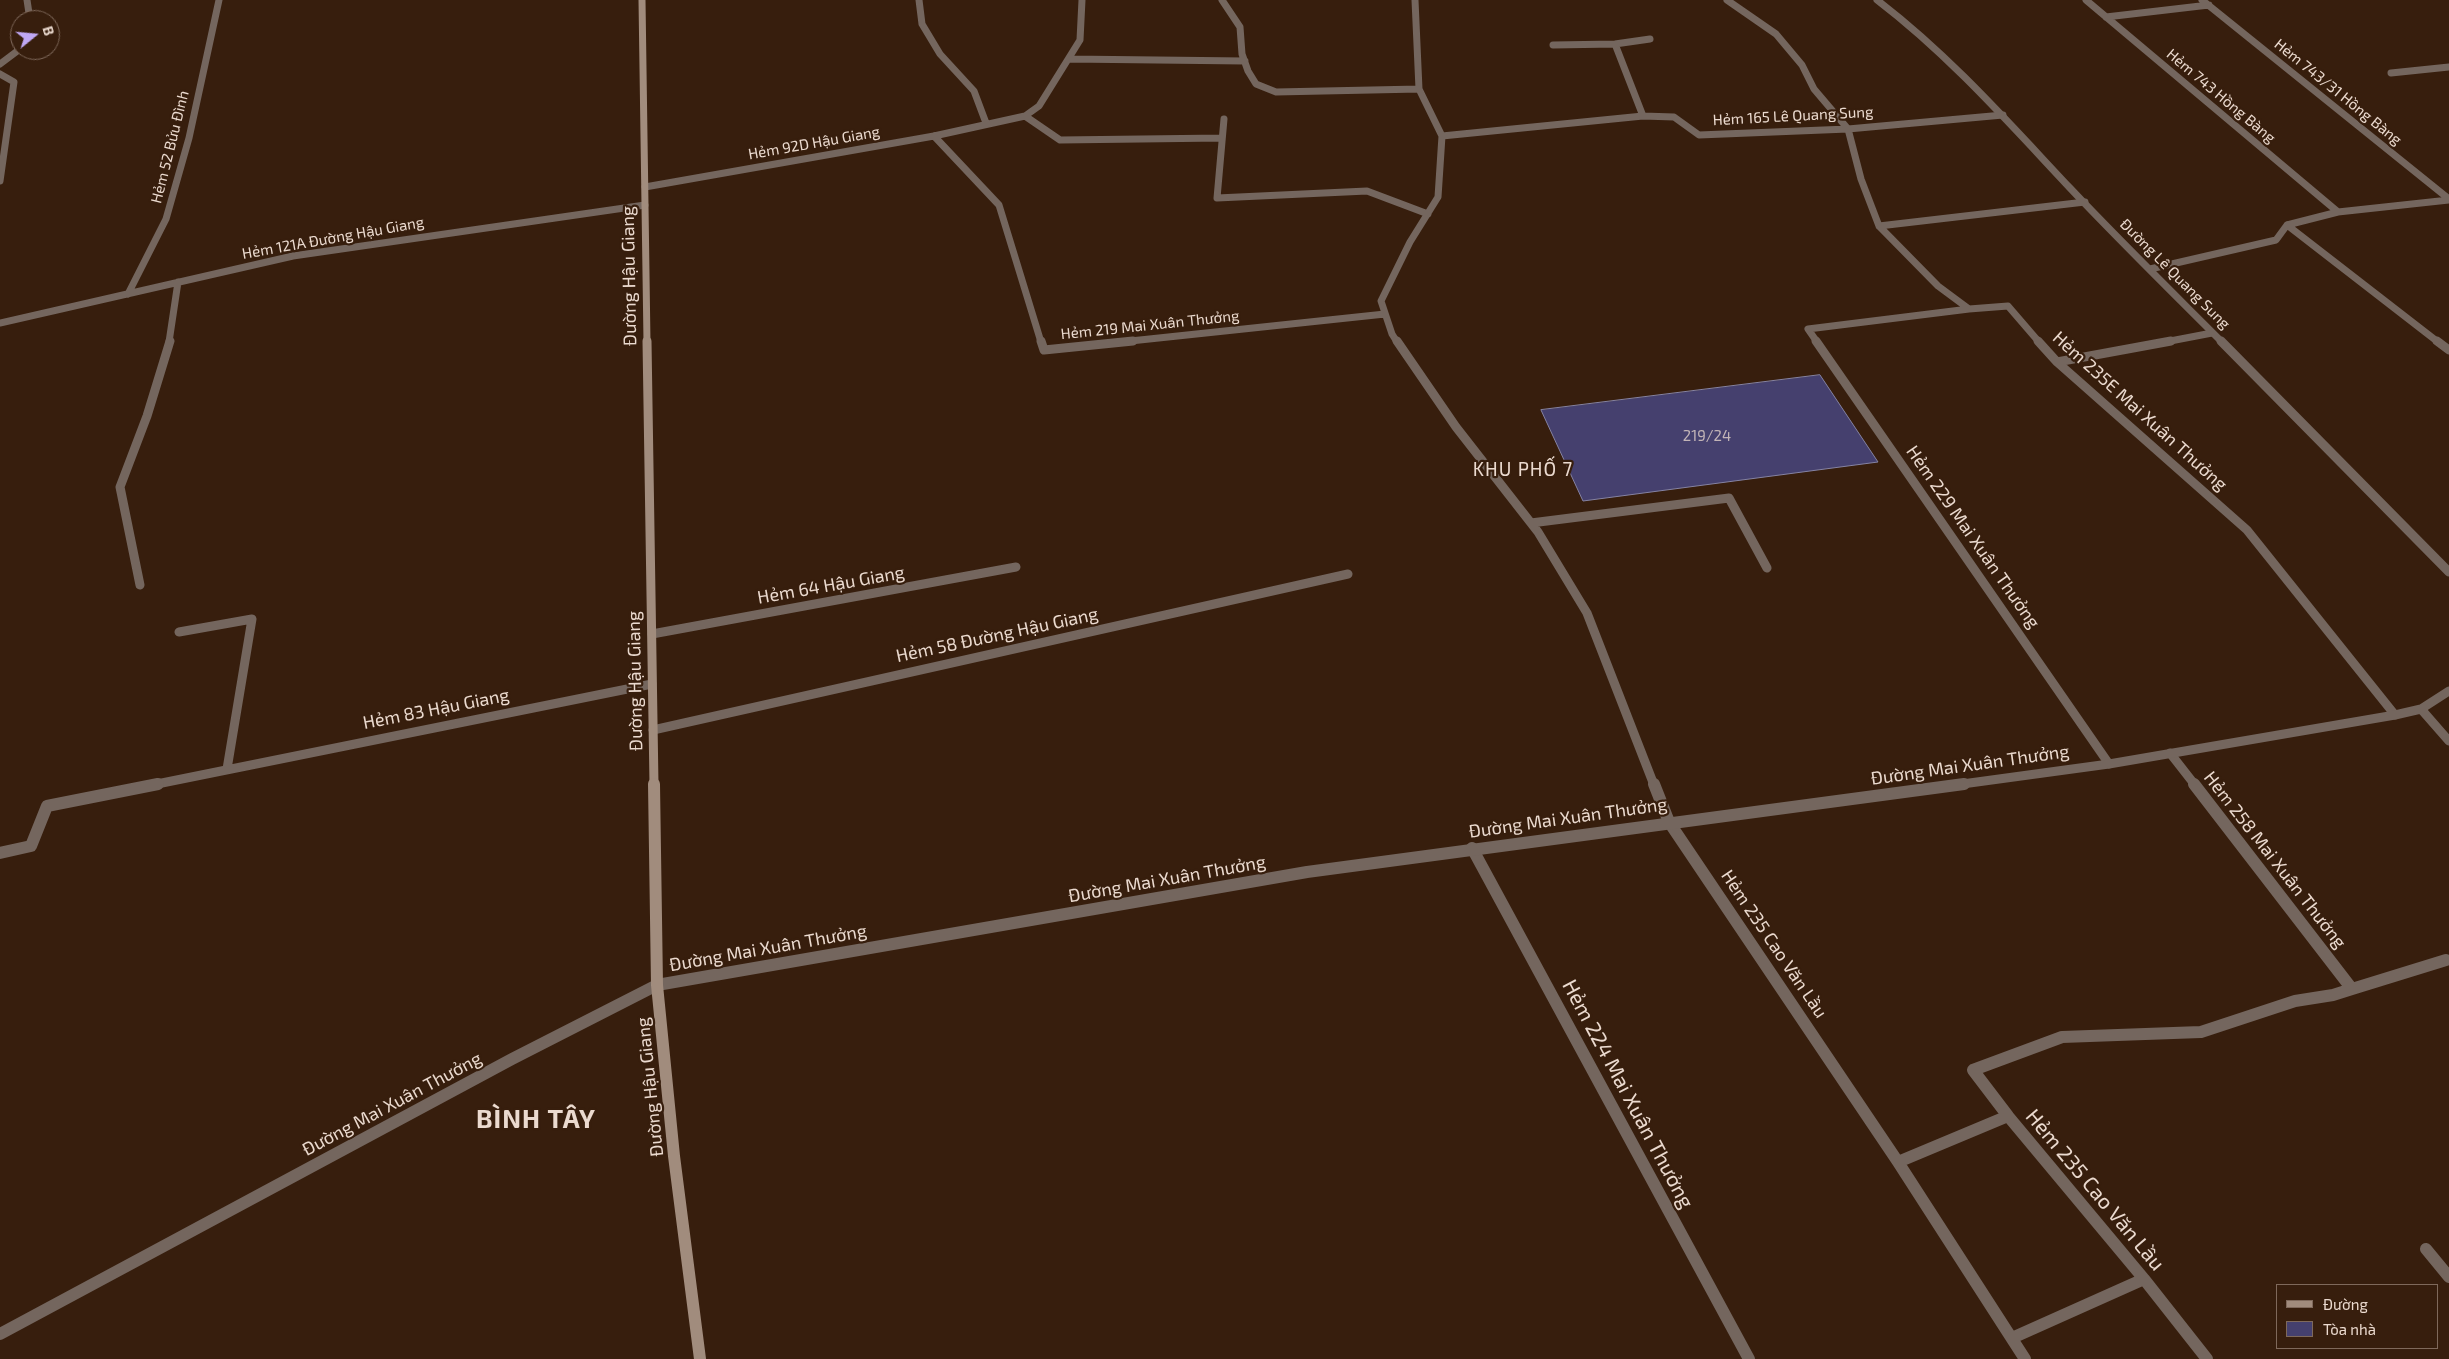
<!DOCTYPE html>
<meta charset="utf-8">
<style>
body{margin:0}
#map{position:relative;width:2449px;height:1359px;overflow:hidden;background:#371e0d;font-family:"Exo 2",sans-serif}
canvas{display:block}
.legend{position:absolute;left:2276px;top:1284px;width:162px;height:65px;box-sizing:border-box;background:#371e0d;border:1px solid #7f695b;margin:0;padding:6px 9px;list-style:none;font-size:15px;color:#ebdacf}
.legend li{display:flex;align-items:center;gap:10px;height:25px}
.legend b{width:25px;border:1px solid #7f695b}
.north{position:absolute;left:10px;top:10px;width:50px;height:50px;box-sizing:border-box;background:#371e0d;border:1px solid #7f695b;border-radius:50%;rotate:73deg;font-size:14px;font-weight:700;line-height:20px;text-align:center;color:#ebdacf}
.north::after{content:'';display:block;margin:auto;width:18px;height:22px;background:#c0a8f4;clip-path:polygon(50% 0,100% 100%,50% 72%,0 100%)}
</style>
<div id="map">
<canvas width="2449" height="1359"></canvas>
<ul class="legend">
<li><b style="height:6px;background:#a18c7d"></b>Đường</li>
<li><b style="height:14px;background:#45406e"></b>Tòa nhà</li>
</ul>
<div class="north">B</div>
</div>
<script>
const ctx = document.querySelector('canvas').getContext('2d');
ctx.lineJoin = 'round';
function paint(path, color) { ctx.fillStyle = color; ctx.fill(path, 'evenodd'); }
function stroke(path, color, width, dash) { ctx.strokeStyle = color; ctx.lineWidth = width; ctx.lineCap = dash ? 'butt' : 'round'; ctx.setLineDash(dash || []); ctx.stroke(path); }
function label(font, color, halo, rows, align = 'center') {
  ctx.font = font + ' "Exo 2",sans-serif'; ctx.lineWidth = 4.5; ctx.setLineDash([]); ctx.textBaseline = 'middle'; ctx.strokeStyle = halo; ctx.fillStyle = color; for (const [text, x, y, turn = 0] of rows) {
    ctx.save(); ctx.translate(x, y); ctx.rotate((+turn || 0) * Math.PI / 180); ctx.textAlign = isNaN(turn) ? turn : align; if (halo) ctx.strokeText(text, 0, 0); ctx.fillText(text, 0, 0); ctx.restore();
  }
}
const building = new Path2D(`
 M1820,375L1878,462L1583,501L1541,410Z`);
paint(building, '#45406e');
stroke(building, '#8583a3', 1);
stroke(new Path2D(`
 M27,0L30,20
 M919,0L922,24L940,54L974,91L986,123
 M1222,0L1240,27L1242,54L1248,71L1256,84L1276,92L1419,89
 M1727,0L1776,34L1802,65L1814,89L1848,129L1861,179L1879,226L1938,286L1969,309L2008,306L2039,342
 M2086,0L2338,212
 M2202,0L2449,199
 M2106,17L2209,5
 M1615,44L1643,116
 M1553,45L1615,44L1650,39
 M1069,59L1245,61
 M0,64L20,49
 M2391,73L2449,67
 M0,74L14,82L0,181
 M1025,116L1060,140L1222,138
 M1224,119L1217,198L1367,191L1428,214
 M934,136L999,205L1041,342
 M1442,136L1643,116L1674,117L1699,135L1848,129L2003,115
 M645,187L934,136L1025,116L1039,106L1080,40L1082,0
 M2287,225L2438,342
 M1879,226L2085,202
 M2150,269L2276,240L2287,225L2338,212L2449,200
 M128,294L166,219L189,138L219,0
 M0,323L293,256L645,205
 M169,342L178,282
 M1121,342L1385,314
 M1397,342L1392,334L1381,301L1410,242L1438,197L1442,136L1419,89L1415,0
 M1817,342L1808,329L1969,309
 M2165,342L2212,333`), '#74665e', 7);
stroke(new Path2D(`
 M1041,341L1044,350L1133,341
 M1397,341L1456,427L1538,532L1587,613L1654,785
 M1816,341L2109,764
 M2038,341L2057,362L2247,530L2395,715
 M2437,341L2449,350
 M2057,362L2171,341
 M1531,523L1729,498L1767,568
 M140,585L120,487L147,416L170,341
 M179,632L252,619L227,769
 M652,634L1016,567
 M653,730L1348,574
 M2170,753L2195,785
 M152,785L652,684`), '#74665e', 9);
stroke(new Path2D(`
 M1654,784L1669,822L1898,1162L2025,1359
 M1472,848L1749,1359
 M0,853L31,846L47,806L158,784
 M2352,989L2446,960
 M2008,1116L1973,1070L2062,1037L2201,1032L2295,1001L2333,995L2352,989L2194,784
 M1898,1162L2008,1116L2144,1279L2207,1359
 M2426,1249L2449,1277
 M2012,1338L2144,1279`), '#74665e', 12);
stroke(new Path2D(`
 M1877,0C1949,55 2008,122 2070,188C2119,240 2171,291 2222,342`), '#74665e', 7);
stroke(new Path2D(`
 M2221,341L2449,572
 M2421,709L2449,741
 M1955,785L2109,764L2395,715L2421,709L2449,691`), '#74665e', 9);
stroke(new Path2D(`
 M0,1334L512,1059L657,985L1307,872L1964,784`), '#74665e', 12);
stroke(new Path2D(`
 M642,0L647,342`), '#a18c7d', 7);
stroke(new Path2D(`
 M647,341L654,785`), '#a18c7d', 9);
stroke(new Path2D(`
 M654,784L657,985L674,1156L700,1359`), '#a18c7d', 12);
label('15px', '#ebdacf', '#371e0d', [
 ["Hẻm 743/31 Hồng Bàng",2338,92,39],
 ["Hẻm 743 Hồng Bàng",2221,96,40],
 ["Hẻm 165 Lê Quang Sung",1793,116,-3],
 ["Hẻm 92D Hậu Giang",814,143,-10],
 ["Hẻm 52 Bửu Đình",170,147,-76],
 ["Hẻm 121A Đường Hậu Giang",333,238,-10],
 ["Đường Lê Quang Sung",2175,274,45],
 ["Hẻm 219 Mai Xuân Thưởng",1150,325,-6]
]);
label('15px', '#c2b4b7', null, [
 ["219/24",1707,436]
]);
label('18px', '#ebdacf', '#371e0d', [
 ["Đường Hậu Giang",629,276,-91],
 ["Hẻm 235E Mai Xuân Thưởng",2140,411,42],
 ["Hẻm 229 Mai Xuân Thưởng",1973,537,55],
 ["Hẻm 64 Hậu Giang",831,585,-10],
 ["Hẻm 58 Đường Hậu Giang",997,635,-12],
 ["Đường Hậu Giang",635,681,-91],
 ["Hẻm 83 Hậu Giang",436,709,-11],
 ["Đường Mai Xuân Thưởng",1970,765,-8],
 ["Đường Mai Xuân Thưởng",1568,818,-8],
 ["Hẻm 258 Mai Xuân Thưởng",2275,860,52],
 ["Đường Mai Xuân Thưởng",1167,879,-10],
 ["Hẻm 235 Cao Văn Lầu",1774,944,56],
 ["Đường Mai Xuân Thưởng",768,948,-10],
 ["Đường Hậu Giang",650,1087,-96],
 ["Đường Mai Xuân Thưởng",392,1104,-28]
]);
ctx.letterSpacing = '1px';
label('19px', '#ebdacf', '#371e0d', [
 ["KHU PHỐ 7",1523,470]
]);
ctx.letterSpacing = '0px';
label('21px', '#ebdacf', '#371e0d', [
 ["Hẻm 224 Mai Xuân Thưởng",1628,1094,62],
 ["Hẻm 235 Cao Văn Lầu",2095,1190,50]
]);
ctx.letterSpacing = '1px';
label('bold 26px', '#ebdacf', '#371e0d', [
 ["BÌNH TÂY",536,1119]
]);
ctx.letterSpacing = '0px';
</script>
